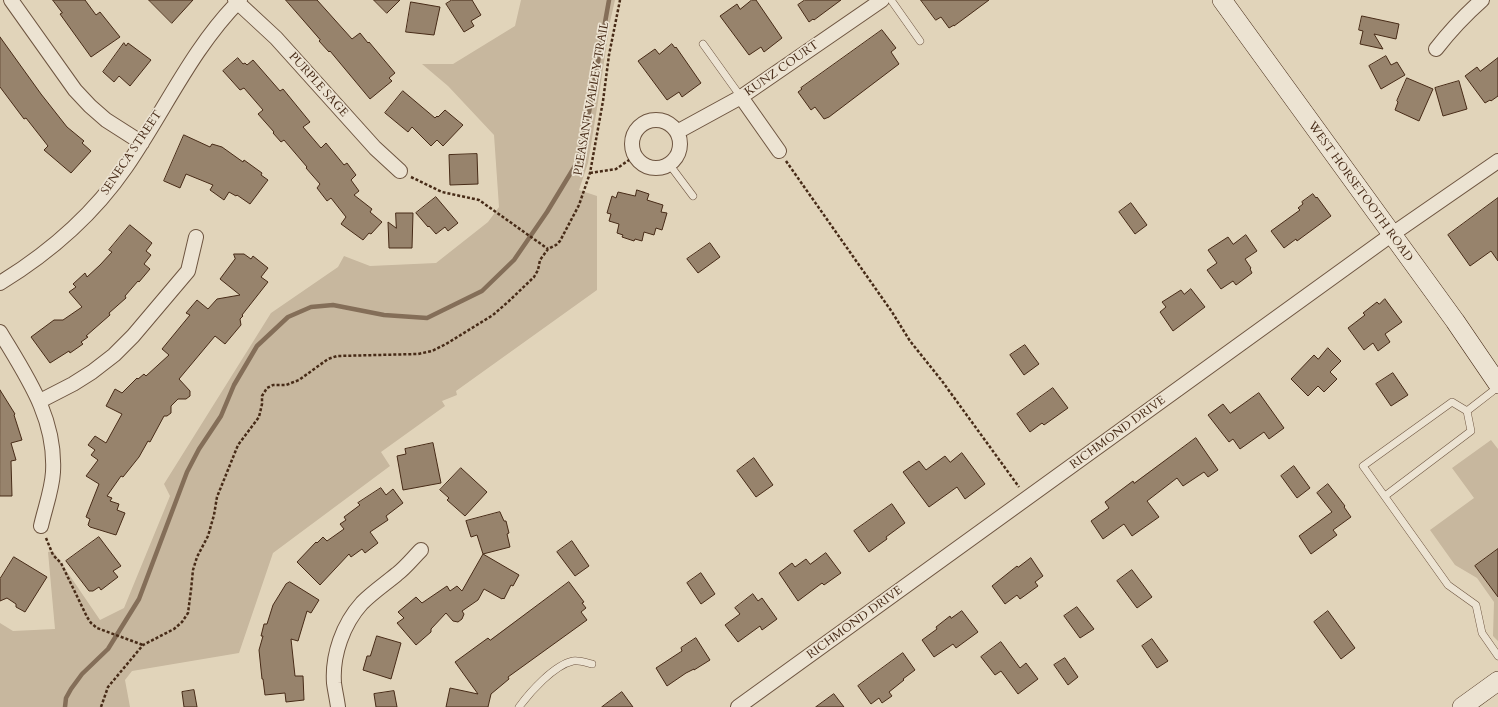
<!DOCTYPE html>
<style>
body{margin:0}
canvas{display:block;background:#e1d4ba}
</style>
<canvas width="1498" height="707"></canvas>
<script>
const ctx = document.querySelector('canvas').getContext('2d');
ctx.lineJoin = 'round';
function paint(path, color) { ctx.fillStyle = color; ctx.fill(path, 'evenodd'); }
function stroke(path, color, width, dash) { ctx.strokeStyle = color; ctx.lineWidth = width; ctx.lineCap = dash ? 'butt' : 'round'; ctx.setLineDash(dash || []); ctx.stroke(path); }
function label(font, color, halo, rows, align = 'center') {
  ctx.font = font + ' Cardo,serif'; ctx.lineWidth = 3.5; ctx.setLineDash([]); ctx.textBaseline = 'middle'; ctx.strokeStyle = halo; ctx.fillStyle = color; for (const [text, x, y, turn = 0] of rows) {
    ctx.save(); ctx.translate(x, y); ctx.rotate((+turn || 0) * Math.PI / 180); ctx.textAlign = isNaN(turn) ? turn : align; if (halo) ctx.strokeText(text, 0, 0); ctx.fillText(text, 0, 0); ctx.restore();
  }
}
paint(new Path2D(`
 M521,0H615L610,22L598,102L588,163L579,190L597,196V290L456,391L457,395L442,401L445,406L381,452L390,466L273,553L239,653L132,671L125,680L130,707H0V623L13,631L55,629L48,552L53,551L100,620L124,608L170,496L164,484L271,313L338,267L344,256L370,266L436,263L488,222L499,207L494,135L448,86L422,64H453L515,26Z
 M1491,440L1498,449V549L1475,566L1498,597V641L1493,636L1494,602L1477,578L1455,565L1430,530L1474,498L1452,468Z`), '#c7b79e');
stroke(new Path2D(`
 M65,707L66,698L71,689L82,674L108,649L139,599L187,472L199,449L221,416L234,385L257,346L288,317L311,307L333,305L384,315L427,318L482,291L514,260L547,212L578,161L589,112L609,0`), '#846e58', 4.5);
const building = new Path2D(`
 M53,0H85L96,15L100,12L120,37L91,57L60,14L62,13Z
 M149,0H193L172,23Z
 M286,0H317L352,39L360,33L368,43L369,42L395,73L389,78L392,81L370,99L330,51L329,52L319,41L320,40Z
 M374,0H400L387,13Z
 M452,0H472L481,15L471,21L474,26L464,32L446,4Z
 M752,0H756L782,38L764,52L761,47L749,55L720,16L737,4L740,9Z
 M805,0H841L814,20L813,19L809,22L798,5Z
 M921,0H989L954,26V25L949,28L941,17L936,20Z
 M411,2L440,7L434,35L406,32Z
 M1362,16L1399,24L1396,39L1374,34L1383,49L1360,44L1363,31L1359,30Z
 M882,30L896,48L891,52L899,64L829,117L824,119L815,107L811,110L798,92L802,89L801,88Z
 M0,37L41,94L67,127L84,141L82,143L91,151L71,173L44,150L48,146L26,118L24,119L0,87Z
 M124,43L126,46L128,43L151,60L130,86L119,76L114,82L103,72Z
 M672,44L675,48L676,47L701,83L682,97L679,92L667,100L638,61L655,49L659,54Z
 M1386,56L1391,65L1397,62L1405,75L1381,89L1369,66Z
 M238,58L243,64L245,63L247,65L253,60L280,91L283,89L310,122L303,127L321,148L326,143L344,165L347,163L356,175L351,180L359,191L354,195L372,209L370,212L382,222L371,234L369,233L363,240L341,224L346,217L331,198L327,201L317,188L320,184L306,168L307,167L284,140L281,142L273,133L274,132L258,114L263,110L244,88L240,90L223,71Z
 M1498,58V96L1491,101L1490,100L1485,103L1465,76L1477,67L1480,71Z
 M1407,78L1433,89L1419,121L1395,110L1398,102L1397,101Z
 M1459,81L1467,109L1443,116L1435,88Z
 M403,91L435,118L437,116L438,117L445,110L463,125L443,146L437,140L431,146L412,127L408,132L385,113Z
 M184,135L210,147L212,144L222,147L243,162L244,160L262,173L261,175L268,180L250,204L237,195L236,196L229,192L224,200L210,190L213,185L186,174L180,188L164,181Z
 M477,154L478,184L450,185L449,155Z
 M637,190L649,194L647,200L663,205L661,212L667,213L662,230L656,228L654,235L644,232L642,241L635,239L634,241L622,237L623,235L617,233L619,224L609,221L611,214L607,213L612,196L616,198L618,192L635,196Z
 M1313,194L1316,198L1317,197L1331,216L1297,241L1296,239L1284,248L1271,231L1300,210L1298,208L1303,204L1302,202Z
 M436,197L458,223L448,231L445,227L436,234L429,226L428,227L416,213Z
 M1498,198V261L1491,251L1470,266L1448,235Z
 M1131,203L1147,225L1135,234L1119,212Z
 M396,213H413L412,248H389L388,222L396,228Z
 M130,225L152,243L146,251L151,255L144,264L150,269L139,282L138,281L125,296L126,298L109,313L110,315L86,336L88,337L81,342L83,344L70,353L69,351L50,363L31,337L54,320H63L82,307L69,292L76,287L73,284L85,273L87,277L100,265L112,252L109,250Z
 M1246,235L1257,251L1245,259L1251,268L1250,269L1252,273L1236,285L1233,281L1221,289L1207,270L1217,263L1208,250L1228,237L1233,244Z
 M710,243L720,257L698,273L687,259Z
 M234,254H244L251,259L253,256L268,268L261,277L268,282L242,315L243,316L240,319L241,325L225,344L215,336L179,379L190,391V396L186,399H178L171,406V413L167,416H164L150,442L148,441L139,457L123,477L121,476L107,496L112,498L110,501L119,504L117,510L125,513L116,535L90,527L88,525L90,519L86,517L99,484L86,476L98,460L91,455L95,450L88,445L95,436L106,443L122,414L106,406L115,389L122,393L137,378L138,379L144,374L146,376L169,355L162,349L190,315L186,313L197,300L208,309L217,299L240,295L220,279L235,259Z
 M1191,289L1205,307L1173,331L1160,312L1166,307L1162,302L1181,290L1184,294Z
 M1385,299L1402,322L1385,334L1390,342L1378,351L1373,343L1364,350L1348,328L1365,315L1363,313L1377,302L1379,304Z
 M1025,345L1039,364L1024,375L1010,355Z
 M1328,348L1341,361L1330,372L1337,379L1324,392L1318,386L1308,396L1291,379L1314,355L1318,359Z
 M1393,373L1408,395L1391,406L1376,384Z
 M1053,388L1068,408L1044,425L1042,423L1030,432L1017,414Z
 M0,390L15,414L14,415L22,440L11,443L16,460L11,461L12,496H0Z
 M1259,393L1284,428L1269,439L1264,432L1240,449L1233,439L1229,442L1208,415L1223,404L1230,413Z
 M1196,438L1218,470L1208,477L1204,472L1183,486L1177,478L1147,501L1159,517L1132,536L1124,524L1103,539L1091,521L1109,508L1105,502L1133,481L1134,483Z
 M433,443L441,483L403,490L397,456L406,454L405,449Z
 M962,453L985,484L965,499L957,487L929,507L903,472L919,461L926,470L945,456L950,462Z
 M754,458L773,485L756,497L737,471Z
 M1294,466L1310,488L1297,498L1281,476Z
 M461,468L487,492L465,516L447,500L449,498L440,490Z
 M1328,484L1345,506L1344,507L1351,517L1333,530L1337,535L1311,554L1299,536L1332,512L1317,493Z
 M381,488L386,495L393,489L403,503L386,516L388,520L370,532L378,543L365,553L362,549L351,557L349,554L320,585L297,562L316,542L317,543L323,537L327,541L344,529L340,524L346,520L344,517L360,505L358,503Z
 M892,504L905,523L886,537L887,539L869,552L854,531Z
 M500,512L504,521H506L509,533L507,534L510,547L483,554L519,575L513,586L511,585L504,599L503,598L502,599L484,589L478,600L462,611L464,614L462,619L458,622L453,621L446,613L431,629V632L416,645L397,623L404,618L398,612L416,597L422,603L447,586L450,591L457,586L462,591L483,554L477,535L471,537L466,521Z
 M99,537L121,566L113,571L118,577L101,590L99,587L93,591H89L66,561Z
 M572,541L589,566L575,576L557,552Z
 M1498,549V597L1475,566Z
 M826,553L841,573L824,585L822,583L798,601L779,573L792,563L795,567L806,559L810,564Z
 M14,557L47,577L25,612L16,607V604L7,598L0,601V579Z
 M1031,558L1043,576L1035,582L1038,586L1020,599L1017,595L1005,604L992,586L1017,566L1018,567Z
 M1132,570L1152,597L1137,608L1117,581Z
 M701,573L715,594L701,604L687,583Z
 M290,582L319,600L311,613L307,611L298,641L291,639L295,676H303L304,700L286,702L285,693L265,695L263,679H262L259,650L263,636H261L264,624H267L273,605L286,584Z
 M569,582L584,602L582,603L586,608L581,612L587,620L508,677L509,679L491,694L488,707H446L450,688L478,694L455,662L488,638L490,640Z
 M753,594L758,601L762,598L777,619L762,630L760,626L738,642L725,625L740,614L735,608Z
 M1077,607L1094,629L1080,638L1064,616Z
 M962,611L978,632L956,648L953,644L934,657L922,640L937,629L936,627L950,616L951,618Z
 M1328,611L1355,648L1341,659L1314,622Z
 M377,636L401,643L391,679L363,670L367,656H370Z
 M696,638L710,660L694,670V669L686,673L667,686L656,668L682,651L681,648Z
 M1152,639L1168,661L1157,668L1142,646Z
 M1001,642L1020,668L1026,663L1038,679L1018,694L1001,671L995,675L981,657Z
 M903,653L915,670L903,679L904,680L889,692L892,696L882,703L879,698L871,704L858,686Z
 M1065,658L1078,677L1068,685L1054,665Z
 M194,690L197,707H184L182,692Z
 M394,691L397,707H376L374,694Z
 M622,692L633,707H602Z
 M834,694L844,707H816Z`);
paint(building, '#97836c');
stroke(building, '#472b17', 1);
const lane = new Path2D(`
 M891,0L920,41
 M703,44L741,97
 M669,164L693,196
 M1467,411L1498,387
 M1385,496L1471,431L1467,411L1452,402L1363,466L1448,585L1476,605L1482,633L1498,656
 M519,707C530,692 554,665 573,661C579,660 587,663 592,664`);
const street = new Path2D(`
 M11,0L75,90L90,106L106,120L142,143
 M235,0L276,38L375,148L400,171
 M1436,49C1450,31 1465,15 1482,0
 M741,97L779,151
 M632 144a24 24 0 1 1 48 0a24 24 0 1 1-48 0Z
 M677,132L741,97L882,0
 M0,283C49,253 93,215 126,167C164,112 192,48 240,0
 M0,332C27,377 56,418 53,472C52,490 45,508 41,526
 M40,401L73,384L92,372L114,355L133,336L188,271L196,237
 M338,707C337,699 335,691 334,683C332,655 343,624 362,603C373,592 385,584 397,574C406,567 413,558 421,550
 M738,707L1391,235L1498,161`);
const secondary = new Path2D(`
 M1222,0L1455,321L1498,384
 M1462,707L1498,681`);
stroke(lane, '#6e5540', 8);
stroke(street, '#6e5540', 16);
stroke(secondary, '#472b17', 20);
stroke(new Path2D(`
 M786,161L892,312L910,341L942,381L1019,487
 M590,173L616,169L635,156
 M411,177L442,192L479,200L548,249
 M46,538L53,555L61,563L87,617L91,623L97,628L143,645
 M101,707L108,687L143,645L174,629L182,622L188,613L191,590L193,570L197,557L208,536L214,515L217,497L238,445L259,417L262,404V396L267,388L273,385H286L299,380L328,359L337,356L418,354L432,351L446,344L493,315L509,301L534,277L538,270L540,260L548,249L556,245L560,241L579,205L590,173L603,101L609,55L620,0`), '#472b17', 2.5, [3, 2]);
stroke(lane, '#ece3d2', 7);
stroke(street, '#ece3d2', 14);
stroke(secondary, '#ece3d2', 19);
label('12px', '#472b17', '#ece3d2', [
 ["KUNZ COURT",782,69,-35],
 ["PURPLE SAGE",318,85,48],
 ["PLEASANT VALLEY TRAIL",592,99,-80],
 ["SENECA STREET",132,153,-56],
 ["WEST HORSETOOTH ROAD",1360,192,54],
 ["RICHMOND DRIVE",1118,433,-36],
 ["RICHMOND DRIVE",855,623,-36]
]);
</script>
